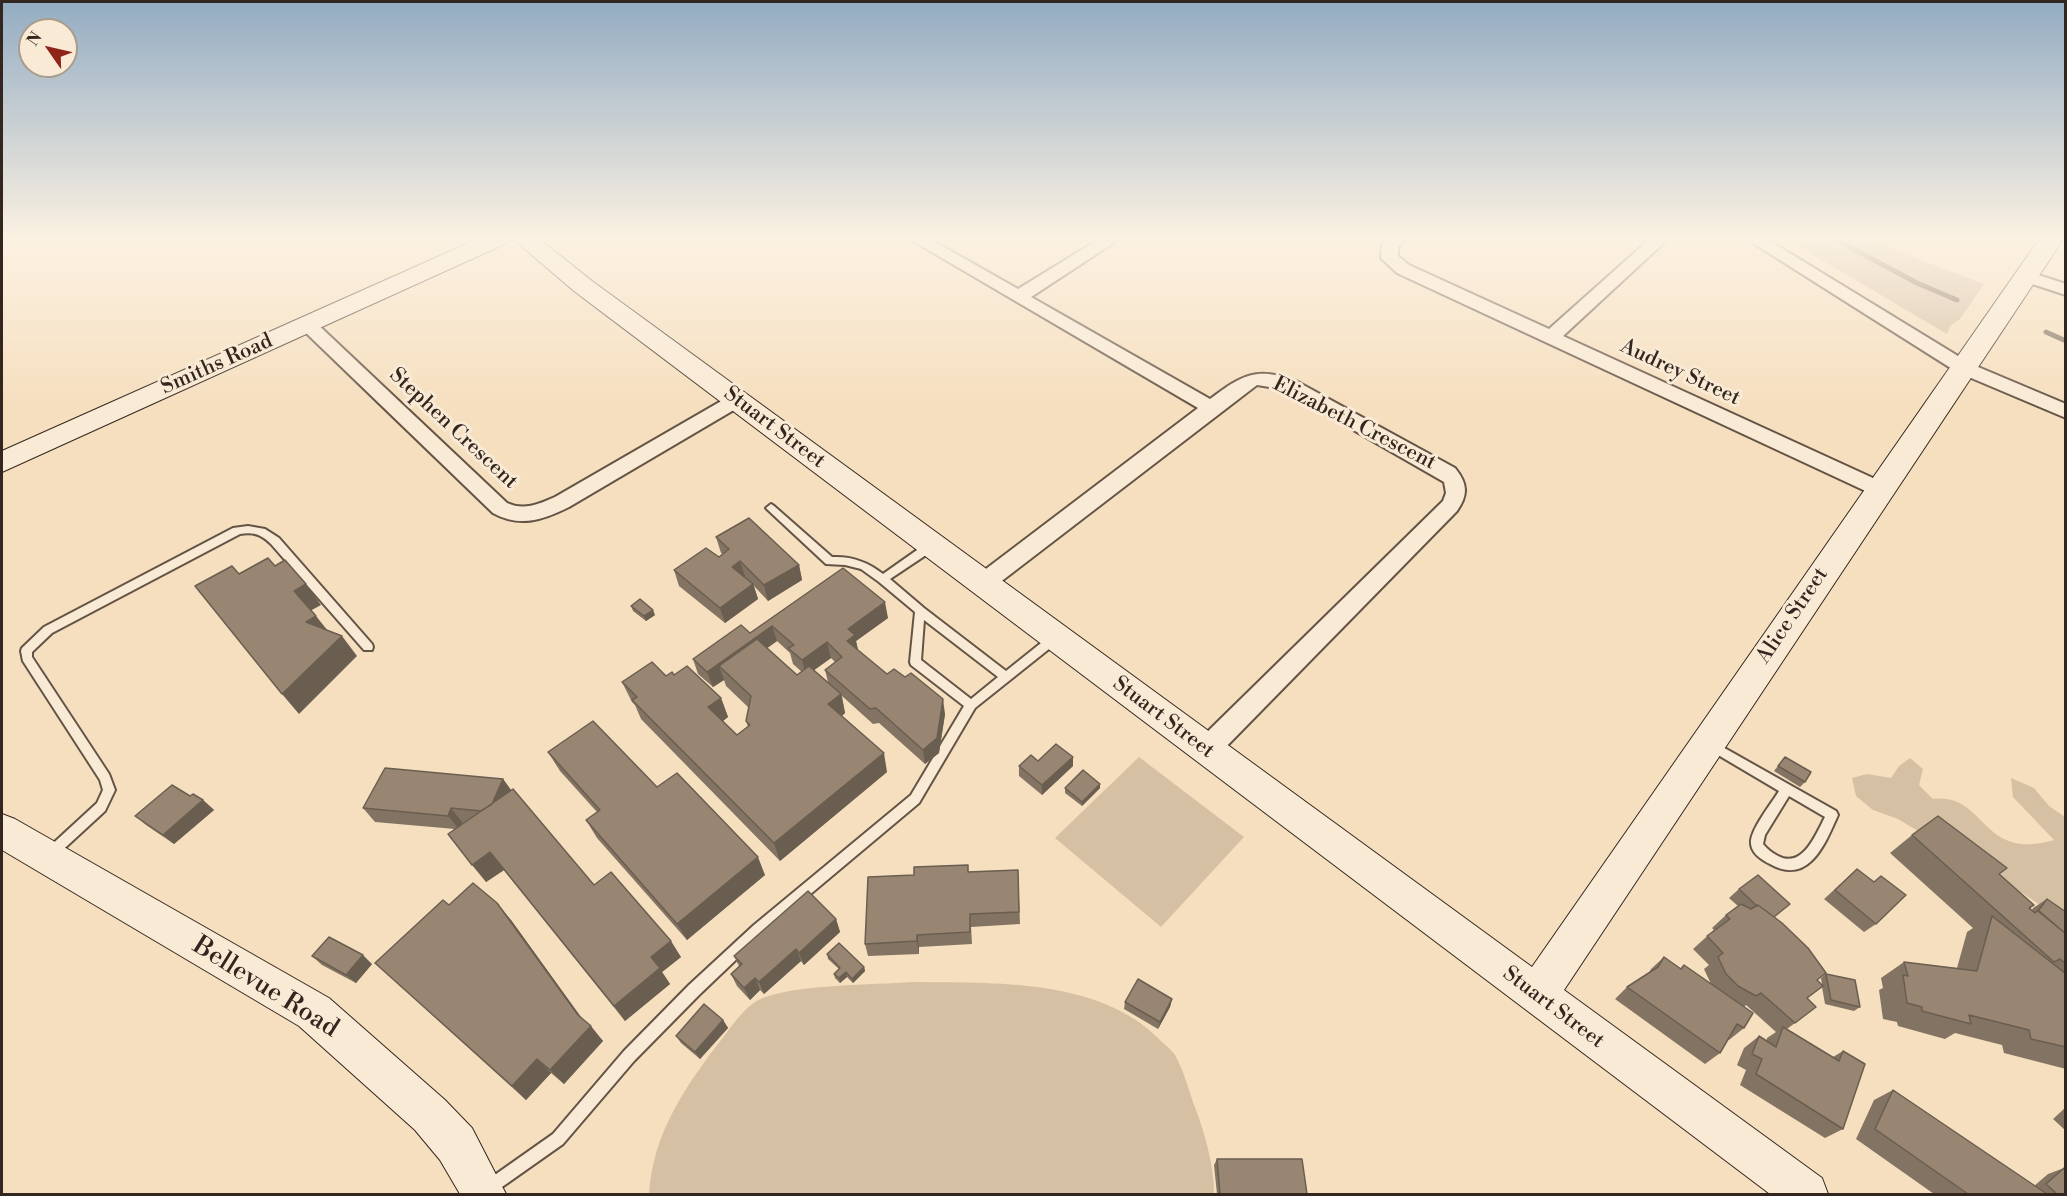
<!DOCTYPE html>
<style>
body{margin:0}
#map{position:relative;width:2067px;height:1196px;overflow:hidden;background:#f6dfbf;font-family:"Libre Bodoni",serif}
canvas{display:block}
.frame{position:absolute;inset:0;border:3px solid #33261e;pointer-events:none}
.north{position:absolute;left:18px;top:18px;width:60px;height:60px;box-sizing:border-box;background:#f9ead5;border:2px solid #aa9c8c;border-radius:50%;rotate:304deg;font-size:16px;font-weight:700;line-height:24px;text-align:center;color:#33261e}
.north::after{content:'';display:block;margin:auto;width:21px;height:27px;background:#8f2418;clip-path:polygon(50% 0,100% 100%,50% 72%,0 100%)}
</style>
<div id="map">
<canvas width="2067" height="1196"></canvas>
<div class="frame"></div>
<div class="north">N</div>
</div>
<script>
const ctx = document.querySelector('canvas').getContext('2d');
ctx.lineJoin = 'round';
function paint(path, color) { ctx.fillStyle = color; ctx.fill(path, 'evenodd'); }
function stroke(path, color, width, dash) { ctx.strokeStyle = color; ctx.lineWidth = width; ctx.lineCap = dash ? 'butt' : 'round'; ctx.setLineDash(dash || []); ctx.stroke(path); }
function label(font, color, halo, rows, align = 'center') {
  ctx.font = font + ' "Libre Bodoni",serif'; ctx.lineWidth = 6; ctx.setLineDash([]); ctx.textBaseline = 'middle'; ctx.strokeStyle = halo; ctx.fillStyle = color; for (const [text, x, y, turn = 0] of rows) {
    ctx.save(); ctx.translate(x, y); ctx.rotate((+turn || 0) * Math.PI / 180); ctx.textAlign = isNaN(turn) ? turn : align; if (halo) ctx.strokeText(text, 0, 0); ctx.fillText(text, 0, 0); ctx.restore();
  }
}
paint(new Path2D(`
 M1784,238H1893L1886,247L1984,284L1960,319L1950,326L1947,334Z
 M1139,757L1244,837L1161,927L1055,838Z
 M1910,758L1923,769L1919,785L1933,799C1986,792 1980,862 2054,840L2013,797L2011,778L2034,788L2049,806L2065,817V922L2018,890L1980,873L1938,843L1898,819L1873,810L1856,796L1852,778L1867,774L1891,778L1899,766Z
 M913,982C993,983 1099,978 1159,1039C1164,1044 1171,1049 1175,1055C1183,1069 1188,1087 1193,1102C1204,1130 1214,1164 1214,1194H649C653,1133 685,1087 721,1040C733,1025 745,1005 763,998C799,984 872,985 913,982Z`), '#d5c0a4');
stroke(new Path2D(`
 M1833,238L1917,283L1957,300
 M2046,332L2066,341`), '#806f5e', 5);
const lane = new Path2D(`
 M771,504L774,506L832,557C852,556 868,562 883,574L927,543H935L936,546L935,549L890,579L924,608L1006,671L1051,635H1059L1060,638L1059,641L975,708L919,803L764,933L699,995L634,1061L563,1144L492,1194H482L479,1189L482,1184L553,1134L624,1051L689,985L754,925L911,795L964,706L911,665L910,662L915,612L879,582L861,569L845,565L826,564L768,510L766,508ZM924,620L998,677L971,699L921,660Z
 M248,526L265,529L279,538L372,644L373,647L372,650H364L271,544C261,534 253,532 240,534L52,633L32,652V657L109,774L115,790L105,811L55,857L51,859L47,857L45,853L47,849L97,803L103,790L100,780L23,661L21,651L22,648L44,627L233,528Z
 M1712,741L1836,811L1838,815C1825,844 1809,886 1770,864C1762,860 1752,854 1751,844C1749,831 1772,803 1779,791L1708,749L1706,746L1708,743ZM1789,796L1825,817C1816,834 1803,869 1778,856C1772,853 1767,849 1763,844L1765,835Z`);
const street = new Path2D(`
 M908,238H928L1018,289L1101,238H1121L1031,297L1210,399C1242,375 1256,366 1296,381L1455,468C1468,484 1468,495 1457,511L1215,758L1206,761L1197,758L1193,750L1197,742L1443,501L1446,493L1444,482L1282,389L1257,385L990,590L982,592L974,590L971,584L974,578L1198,408Z
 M1389,238H1408L1398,247V256L1409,265L1549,329L1651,238H1669L1563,336L1886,484L1889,489L1886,494L1879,496L1872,494L1397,273L1381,258L1382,245Z
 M1745,238H1765L1971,364L2066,404V418L1957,372Z
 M2026,271L2066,284V295L2020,280L2017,276L2020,272Z
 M307,318L313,320L507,503C524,511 539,504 555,497L730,396H744L747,400L744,404L569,507C543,520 520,528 493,513L301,328L298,324L301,320Z`);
const secondary = new Path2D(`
 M480,238H511L507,243L2,472V451Z
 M512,238H538L592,281L1532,967L2040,238H2064L1564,990L1822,1178L1828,1194H1770L574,291Z
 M2,814L15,819L329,998L445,1100L472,1128L506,1194H460L440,1160L415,1130L299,1026L2,850Z`);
stroke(lane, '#645446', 4);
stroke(street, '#645446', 4);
stroke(secondary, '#33261e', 2);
paint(lane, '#f9ead5');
paint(street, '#f9ead5');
paint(secondary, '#f9ead5');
paint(new Path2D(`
 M716,537L799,565L802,580L768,601L754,586L758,599L725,623L679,586L674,570L719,557L723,554L721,553Z
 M843,568L888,618L856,641L858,650L887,674L945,714L939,753L925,764L879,723L873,724L842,696L845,713L842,716L887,772L780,861L641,719L635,705L632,702L622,682L674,675L721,698L728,717L723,721L737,735L748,727L746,721L749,708L726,686L724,680L713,687L698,674L693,659L750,633ZM777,641L790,653L793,664L802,672L797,675L767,648ZM831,658L835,662L825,670L828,682L814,670Z
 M631,606L655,615L646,621L633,611Z
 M548,752L657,787L765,875L687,940L597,838L586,820L597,812L560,771Z
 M1073,757V766L1042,795L1019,776V766L1038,761Z
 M1785,757L1805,782L1800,787L1774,771Z
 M503,779L511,790L594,885L681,957L662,972L670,984L625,1021L504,870L486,882L455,829L375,822L363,808Z
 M1065,788H1100L1082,806L1065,793Z
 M190,796L203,800L214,810L174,844L146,825L135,816Z
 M1912,835L1999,874L2032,910L2033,908L2047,899L2066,912V1069L2004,1053L2002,1045L1955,1033L1945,1039L1898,1026L1897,1022L1883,1019L1879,990L1883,988L1881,978L1904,962L1957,968L1967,932L1973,928L1890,853Z
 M1857,869L1876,924L1864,932L1824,899Z
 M1018,870L1020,924L971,927L972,944L919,947V954L868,956L865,944L969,872Z
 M1739,889L1774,917L1817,980L1822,985L1821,978L1826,974L1860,1007L1854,1011L1825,1004L1822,987L1807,998L1816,1007L1787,1029L1833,1057L1843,1051V1129L1825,1138L1740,1085L1746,1070L1737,1065L1744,1048L1759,1036L1766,1041L1767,1038L1776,1032L1746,1005L1744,1007V1028L1729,1040L1728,1039L1720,1053L1705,1064L1615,999L1627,987L1649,973L1651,969L1664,957L1680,969L1684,965L1711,984L1704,969L1709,965L1693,949L1714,930L1712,928L1726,915L1738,906L1729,898Z
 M449,905L511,920L582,1019L603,1041L564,1084L551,1073L526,1100L375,963Z
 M836,919L840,932L804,965L801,961L764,994L760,990L750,1000L737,986L731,974L739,966L734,956Z
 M827,954L864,967L865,971L853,983L847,977L840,983L835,978L834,974L839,969L828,959Z
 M312,956L372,964L356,983L322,965Z
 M1172,999L1170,1007L1158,1029L1124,1009L1125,1002Z
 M723,1020L728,1028L700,1059L681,1043L676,1036Z
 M1893,1090L2034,1186L2048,1174L2064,1168L2066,1194H1934L1856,1139L1874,1100Z
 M2066,1107V1131L2053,1119Z
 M1217,1159L1307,1194H1217L1214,1165Z`), '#837362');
paint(new Path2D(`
 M740,561L745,576L736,583L732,567Z
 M799,565L802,580L768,601L764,585Z
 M306,584L321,605L310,611L294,591Z
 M753,584L758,599L725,623L720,608Z
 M885,602L888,618L856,641L858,650L847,641L848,629Z
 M653,610L655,615L646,621L644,616Z
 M316,616L332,636L306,622Z
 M772,626L777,641L729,676L719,666L724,680L713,687L707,672Z
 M342,636L357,656L299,714L282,694Z
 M827,642L831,658L806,676L802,660Z
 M841,694L845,713L833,723L828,704Z
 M721,698L728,717L715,727L708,707Z
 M943,699L945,714L939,753L925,764L923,750Z
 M884,753L887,772L780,861L774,843Z
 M1073,757V766L1042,795V785Z
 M503,779L513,793L488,811Z
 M1100,784V788L1082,806V802Z
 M203,800L214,810L174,844L163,835Z
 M451,808L462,822L459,829L448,816Z
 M490,852L504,870L486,882L472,865Z
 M758,857L765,875L687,940L677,924Z
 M497,903L511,920L589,1028L591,1026L603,1041L564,1084L550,1070Z
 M836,919L840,932L804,965L799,953Z
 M917,935L919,947V954L917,941Z
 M671,941L681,957L662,972L670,984L625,1021L614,1006L651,957Z
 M796,949L801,961L764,994L759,982Z
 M363,955L372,964L356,983L346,975Z
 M864,967L865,971L853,983L852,979Z
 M846,972L847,977L840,983L839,978Z
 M755,978L760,990L750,1000L744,988Z
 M1172,999L1170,1007L1158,1029L1160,1022Z
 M723,1020L728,1028L700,1059L695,1052Z
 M537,1059L551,1073L526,1100L512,1086Z`), '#6a5e50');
const building = new Path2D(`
 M749,518L799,565L764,585L740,561L732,567L753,584L720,608L674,570L706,548L719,557L729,549L716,537Z
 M268,558L275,566L285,560L306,584L294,591L316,616L306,622L342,636L282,694L195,586L232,566L239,574Z
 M843,568L885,602L848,629L855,635L847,641L887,674L894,669L905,677L911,673L943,699L937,738L923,750L876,708L870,709L825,670L842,657L827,642L802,660L788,648L794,645L772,626L707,672L693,659L741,625L750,633Z
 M640,599L653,610L644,616L631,606Z
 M757,639L797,675L809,666L841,694L828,704L884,753L774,843L632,700L637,697L622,682L652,662L666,676L672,672L674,675L687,666L721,698L708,707L737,735L750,725L746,721L751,696L719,666Z
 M593,721L657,787L677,773L758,857L677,924L586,820L600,810L548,752Z
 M1056,744L1073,757L1042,785L1019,766L1031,755L1038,761Z
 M1785,757L1811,772L1805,782L1778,766Z
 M385,768L503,779L492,804L481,811L451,808L448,816L363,808Z
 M1083,770L1100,784L1082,802L1065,788Z
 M172,785L190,796L193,794L203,800L163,835L135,816Z
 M513,789L594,885L611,872L671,941L651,957L660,968L614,1006L490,852L472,865L448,834Z
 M1938,816L2007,868L1999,874L2034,905L2029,908L2035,913L2038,910L2066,934V964L2060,959L2054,962L1912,835Z
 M968,865V872L1018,870L1019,912L970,914V932L917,935V941L865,944L868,877L914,875V867Z
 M1857,869L1874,882L1881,876L1906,895L1876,924L1835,890Z
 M1758,875L1790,904L1774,917L1758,905L1757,906L1739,889Z
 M473,883L497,903L578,1015L591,1026L550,1070L537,1059L512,1086L375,963L443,900L449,905Z
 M808,891L836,919L799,953L796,949L759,982L755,978L744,988L731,974L742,964L734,956Z
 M2047,899L2066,912V934L2038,911Z
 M1741,904L1751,909L1758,905L1782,923L1808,948L1826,973L1817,980L1823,986L1807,998L1816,1007L1795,1023L1761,993L1756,996L1738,986L1726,974L1718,957L1723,953L1707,936L1730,919L1726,915Z
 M1992,916L2066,974V1047L2031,1039L2029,1030L1969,1015L1971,1024L1922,1011V1007L1907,1003L1903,975L1908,976L1904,962L1977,971Z
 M329,937L363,955L346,975L312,956Z
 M839,943L864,967L852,979L846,972L839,978L834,974L840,968L827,954Z
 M1664,957L1681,969L1684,965L1753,1013L1744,1028L1737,1024L1720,1053L1627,987L1658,967Z
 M1826,974L1855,980L1860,1007L1831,1000Z
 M1138,979L1172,999L1160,1022L1125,1002Z
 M704,1004L723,1020L695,1052L676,1036Z
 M1783,1027L1839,1061L1843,1051L1865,1064L1843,1129L1756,1074L1762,1059L1752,1054L1759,1036L1776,1047Z
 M1893,1090L2047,1194H1968L1875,1129Z
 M1217,1159H1302L1307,1194H1220Z
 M2064,1168L2066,1170V1194H2057L2046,1184Z`);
paint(building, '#988672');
stroke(building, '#6a5e50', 1.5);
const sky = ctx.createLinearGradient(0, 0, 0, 405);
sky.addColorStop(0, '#93acc2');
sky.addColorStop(0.59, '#fbf1e2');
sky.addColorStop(1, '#fbf1e200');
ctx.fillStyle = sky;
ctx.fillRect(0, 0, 2067, 405);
label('21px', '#33261e', '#f9ead5', [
 ["Smiths Road",217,365,-24],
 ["Audrey Street",1680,373,25],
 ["Elizabeth Crescent",1354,424,27],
 ["Stuart Street",774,428,37],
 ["Stephen Crescent",453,429,43],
 ["Alice Street",1793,616,-56],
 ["Stuart Street",1163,718,37],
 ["Stuart Street",1553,1008,37]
]);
label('26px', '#33261e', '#f9ead5', [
 ["Bellevue Road",265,988,32]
]);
</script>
